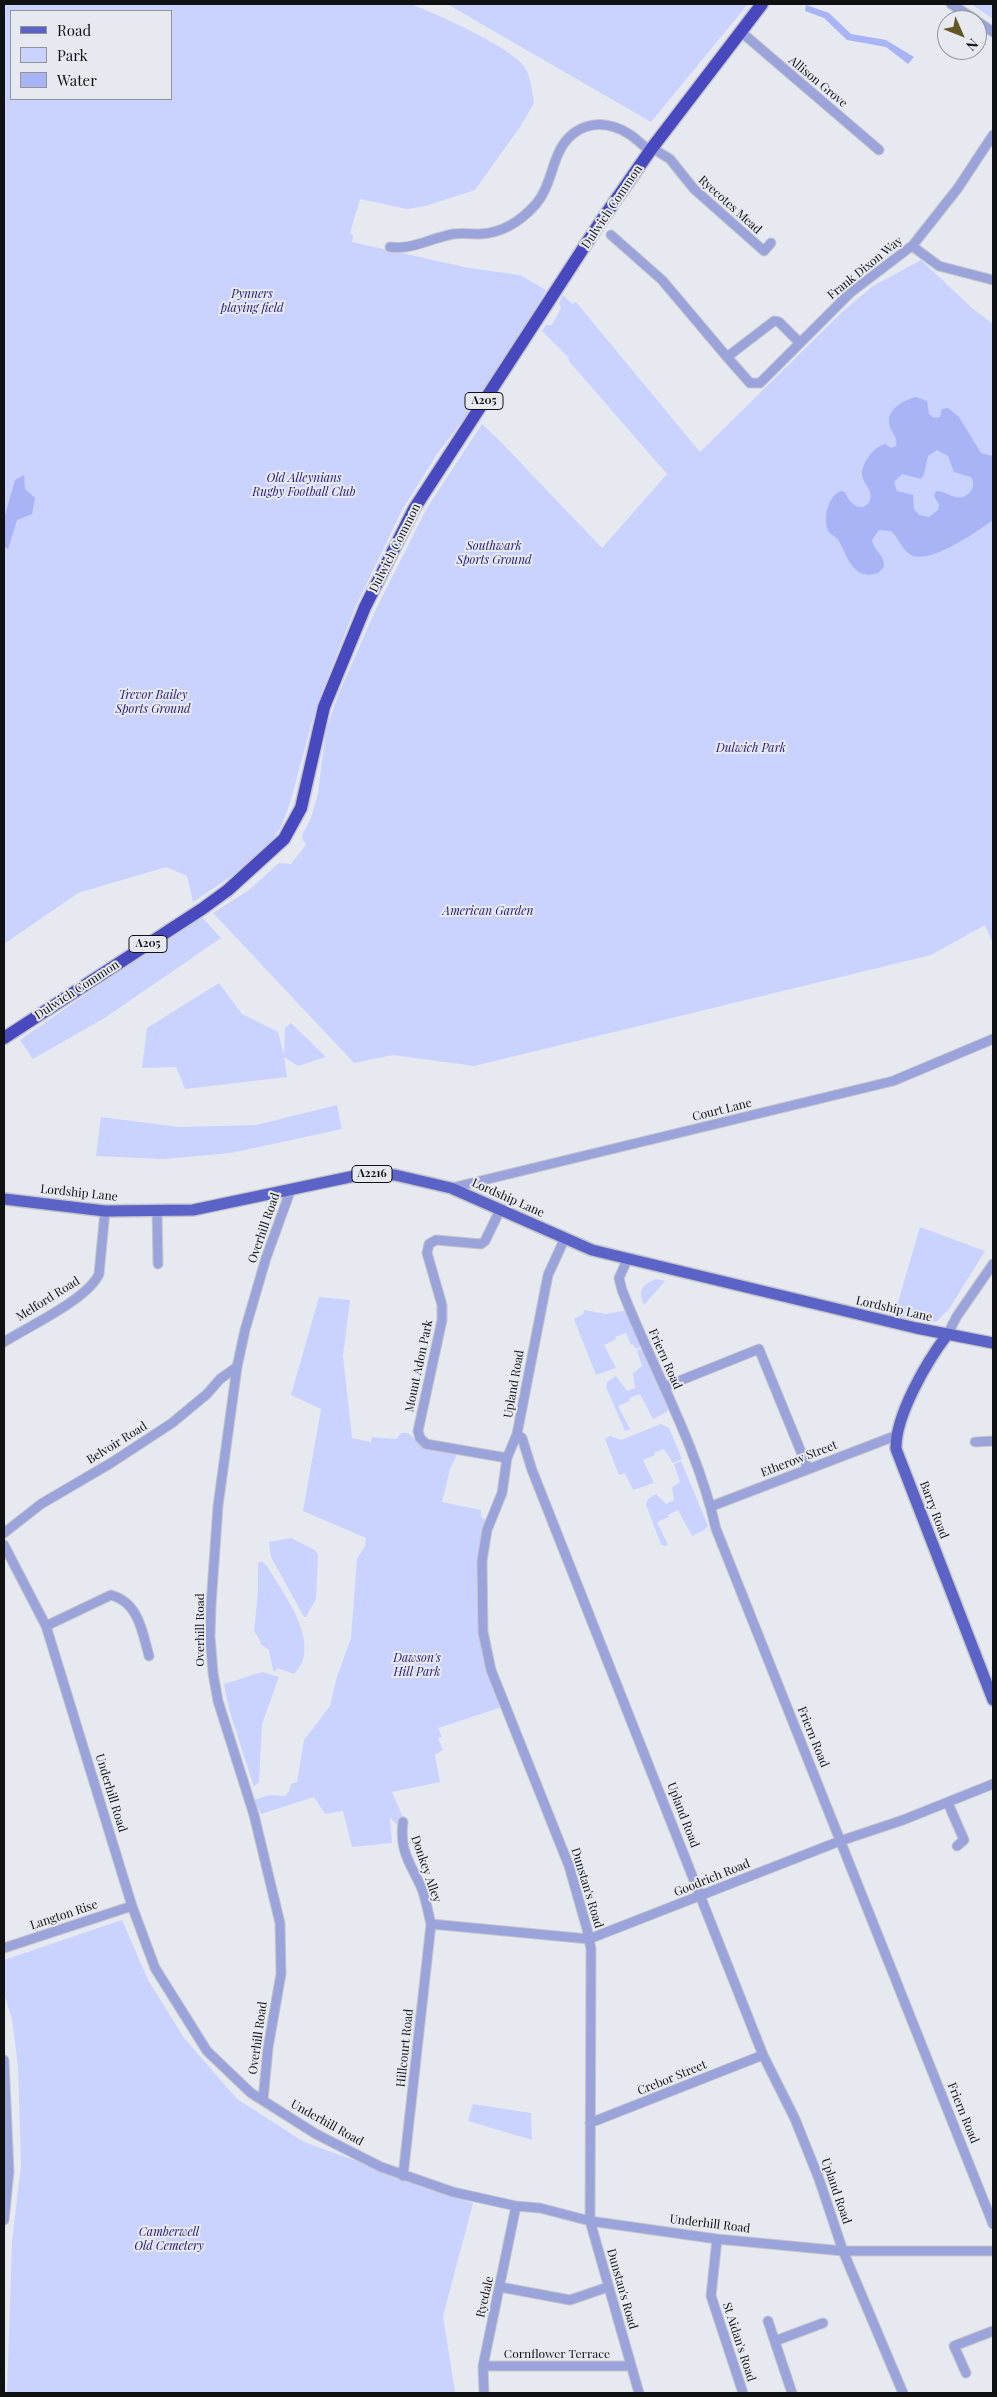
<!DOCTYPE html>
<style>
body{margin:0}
#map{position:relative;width:997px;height:2397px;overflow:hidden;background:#e7e9f0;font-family:"Playfair Display",serif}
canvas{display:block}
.frame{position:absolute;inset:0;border:5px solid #101113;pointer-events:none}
.legend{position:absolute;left:10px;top:10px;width:162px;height:90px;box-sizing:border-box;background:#e7e9f0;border:1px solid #919398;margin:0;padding:6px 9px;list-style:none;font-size:15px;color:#101113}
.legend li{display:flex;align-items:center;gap:10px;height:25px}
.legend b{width:25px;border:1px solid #919398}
.north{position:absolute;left:937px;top:10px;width:50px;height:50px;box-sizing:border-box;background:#e7e9f0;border:1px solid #919398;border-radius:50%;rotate:134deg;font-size:14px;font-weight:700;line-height:20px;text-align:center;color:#101113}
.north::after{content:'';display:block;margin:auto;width:18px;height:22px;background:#635724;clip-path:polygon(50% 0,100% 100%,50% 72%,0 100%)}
</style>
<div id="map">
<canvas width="997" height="2397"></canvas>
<div class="frame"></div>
<ul class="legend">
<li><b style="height:6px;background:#5c63c6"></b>Road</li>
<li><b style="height:14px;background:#cad2ff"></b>Park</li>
<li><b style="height:14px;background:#a9b4f6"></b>Water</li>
</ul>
<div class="north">N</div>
</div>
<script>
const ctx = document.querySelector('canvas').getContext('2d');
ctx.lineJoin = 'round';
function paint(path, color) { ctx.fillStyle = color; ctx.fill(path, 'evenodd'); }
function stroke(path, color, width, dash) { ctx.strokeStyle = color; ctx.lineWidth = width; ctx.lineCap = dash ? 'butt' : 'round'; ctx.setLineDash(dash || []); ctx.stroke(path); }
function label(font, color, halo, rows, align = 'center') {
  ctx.font = font + ' "Playfair Display",serif'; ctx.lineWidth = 4; ctx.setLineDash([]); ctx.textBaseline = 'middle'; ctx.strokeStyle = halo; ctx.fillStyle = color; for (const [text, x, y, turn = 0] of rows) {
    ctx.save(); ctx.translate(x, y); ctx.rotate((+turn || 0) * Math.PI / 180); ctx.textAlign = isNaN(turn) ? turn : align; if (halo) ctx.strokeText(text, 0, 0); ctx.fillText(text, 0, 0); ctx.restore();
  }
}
paint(new Path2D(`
 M4,4H411C435,13 510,47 524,66C531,76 532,92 534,103L520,127L475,190L425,206L407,209L360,199L350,233L353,236L352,242L469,268L520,275L546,290L516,343L475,404L437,454L402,510L355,608L316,707L290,803L281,827L273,839L251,863L193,902L187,876L166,867L78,893L4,944ZM11,11H171V99H11Z
 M447,4H748L651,122Z
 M971,4H993V19Z
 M921,260L972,308L993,324V944L985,925L931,955L474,1066L393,1055L354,1063L213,913L249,890L279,863L291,864L306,845L302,838L303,833L311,818L318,793L326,730L339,693L376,609L427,508L482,424L496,437L602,548L667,474L568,360L569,358L542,331L546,325H552L561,308L559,303L563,295L572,304L576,302L700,452L842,312L873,286Z
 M200,915L221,938L106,1017L33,1059L20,1040Z
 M219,983L242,1014L278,1032L284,1055L285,1028L291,1023L326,1057L298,1066L284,1057L287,1077L185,1089L176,1067L142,1068L147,1028Z
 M337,1105L342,1129L231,1153L164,1159L96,1156L101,1117L179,1127L256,1125Z
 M920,1227L985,1251L949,1309L936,1322L894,1316Z
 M656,1279L665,1281L644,1305C638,1291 641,1285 656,1279Z
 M319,1297L350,1300L343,1356L352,1438L371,1442L372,1437L396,1439L401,1433H408L422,1446L459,1450L450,1469L442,1502L481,1510V1517L489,1522L484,1561L486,1630L502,1707L438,1728L442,1737L438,1738L443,1750L435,1755L440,1782L392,1792L405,1822L397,1825L390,1817L392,1843L352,1847L343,1811L325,1814L314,1797L261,1814L258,1808H256L254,1800L269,1795L285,1796L289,1792L291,1784L297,1782L304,1740L330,1706L337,1677L351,1638L357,1559L365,1546L366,1538L303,1511L321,1409L291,1395Z
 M584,1310L606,1314L627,1310L643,1346L636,1349L633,1344L631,1345L626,1333L615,1337L616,1339L604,1345L616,1368L596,1375L574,1319L583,1314Z
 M643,1347L668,1409L667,1412L653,1419L640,1394L629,1398L630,1401L618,1406L630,1429L625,1431L606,1387L607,1382L616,1376L627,1391L635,1388L633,1373L642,1366L637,1351Z
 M661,1424L669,1428L682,1459L673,1463L664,1449L654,1453L655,1455L643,1460L654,1483L633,1490L625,1473L619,1475L605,1439L610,1436L621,1440Z
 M681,1461L708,1526L704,1530L692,1536L678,1510L668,1515L669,1517L657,1522L668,1545L664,1546L661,1544L646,1505L648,1499L656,1494L666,1504L674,1500L672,1487L680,1482L674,1464Z
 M291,1538L315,1550L318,1555L316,1599L306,1617H304L271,1557L269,1542Z
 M261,1561L267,1566C283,1593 324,1645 294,1674L277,1668L275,1672L273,1670L269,1650L260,1644V1640L254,1631L258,1593V1563Z
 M262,1672L279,1677L262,1724L259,1782L254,1787L229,1709L224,1684Z
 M122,1920L148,1980L184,2038L237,2099L304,2142L473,2203L443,2316L455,2393H7L12,2242L21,2165L18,2066L12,2019L4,1993V1960Z
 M473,2104L531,2113L532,2140L468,2121Z`), '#cad2ff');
paint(new Path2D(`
 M806,5L829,13L851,34L886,40L914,57L908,64L886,47L847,40L824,18L805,11Z
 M916,397L927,401L929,414L934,418L940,417L942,409L948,408L959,417L981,453L993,456V520C978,531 929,565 911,555C901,549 899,538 891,531L879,530L872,540C874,551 885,555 884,567L878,573C855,581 848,559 840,543C838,537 832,536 829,532C822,521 828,495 841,491L845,492C850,503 858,513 869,503C875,490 863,486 862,474C862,462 874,447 885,444L891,448L896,446C898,439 893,434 890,427C884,411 903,400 916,397ZM937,450L948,456L954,472L971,477C974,482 974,487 970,492C959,505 948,491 936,491L934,496L939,504L938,510L929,517L919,515L914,509L913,495L897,491L894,482L902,474L921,479L924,474L928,456Z
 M24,475L25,489L35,498L32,514L17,520L8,549L4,547V519L15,480Z`), '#a9b4f6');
const minor = new Path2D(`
 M951,4L976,20
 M977,21L993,32
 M740,31L879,150
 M652,148L670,159L694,189L764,251L771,243
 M611,235L662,280L727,357
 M912,246L939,266L993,280
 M390,247C412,250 431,238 453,234C461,233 471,234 480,234C502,233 521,221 536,204C547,191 550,175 556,159C568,126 598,115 629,134C637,139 643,146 650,151
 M800,343L779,322L774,321L727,357L750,383H760L850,293L913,245L958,188L993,135
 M451,1188L893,1081L993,1039
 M500,1210L485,1241L481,1244L436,1240L429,1244L427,1253L442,1305V1320L418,1431L420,1438L426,1444L507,1458
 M157,1211L158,1264
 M565,1238L548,1275L517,1434L522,1438L532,1470L763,2055L795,2119L819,2179L843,2251L903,2393
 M628,1258L619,1278L622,1290C653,1369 697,1445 716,1529L993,2224
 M947,1335L957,1316L993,1264
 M4,1342C29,1326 88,1299 99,1274L105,1211
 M664,1387L759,1349L808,1469
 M517,1434L507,1458L502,1493L487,1530L482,1561L483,1632L491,1670L569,1866L587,1929L591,1949L590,2221L639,2393
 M975,1442L993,1441
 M712,1506L895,1436
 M4,1533L41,1504L111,1463L172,1423L207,1394L220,1379L237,1367
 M4,1545L46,1626L132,1906L155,1968L207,2051L251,2093L316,2134L381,2167L453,2192L516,2206L540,2208L590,2221L717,2239L843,2251H993
 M46,1626L111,1595C139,1603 142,1631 149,1656
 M948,1803L964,1840L957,1846
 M431,1924L589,1939L840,1841L903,1820L993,1784
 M4,1948L132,1906
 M4,2060L9,2172L4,2220
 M263,2100L268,2048L281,1974L280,1923L254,1815L218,1701L213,1673L210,1636L211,1605L218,1506L237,1367L245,1330L266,1258L291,1189
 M590,2123L763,2055
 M403,2176L431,1924C428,1912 426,1900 422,1889C411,1864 399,1852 403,1822
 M717,2239L711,2296L743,2393
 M500,2287L570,2300L608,2287
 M768,2321L792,2393
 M775,2341L823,2323
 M483,2366H631
 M966,2373L954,2346L993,2331
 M484,2393L483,2366L516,2206`);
const major = new Path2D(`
 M4,1199L105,1211L193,1210L364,1174L395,1175L451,1188L592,1250L916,1328L993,1343
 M947,1335C927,1361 895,1416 896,1449L993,1700`);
const highway = new Path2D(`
 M4,1038L202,909L228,890L284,839L301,808L324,707L365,607L414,509L599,224L652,148L762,4`);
stroke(minor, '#c5c6cd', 11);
stroke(major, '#c5c6cd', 14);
stroke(highway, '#c5c6cd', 15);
stroke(minor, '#9aa3da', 9);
stroke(major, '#5c63c6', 11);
stroke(highway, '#4849be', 12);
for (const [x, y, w] of [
 [484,401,38],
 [148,944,38],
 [372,1174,40]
]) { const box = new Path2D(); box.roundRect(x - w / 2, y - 8.5, w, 17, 4); ctx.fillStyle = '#e7e9f0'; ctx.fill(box); stroke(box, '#101113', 1); }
label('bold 11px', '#101113', null, [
 ["A205",484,401],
 ["A205",148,944],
 ["A2216",372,1174]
]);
label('12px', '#101113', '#e7e9f0', [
 ["Allison Grove",818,82,40],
 ["Ryecotes Mead",730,205,42],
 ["Dulwich Common",612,207,-56],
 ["Frank Dixon Way",865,268,-39],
 ["Dulwich Common",395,548,-63],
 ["Dulwich Common",77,990,-33],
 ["Court Lane",722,1110,-14],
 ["Lordship Lane",79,1193,6],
 ["Lordship Lane",508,1198,24],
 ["Overhill Road",264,1228,-71],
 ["Melford Road",48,1299,-32],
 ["Lordship Lane",894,1309,13],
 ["Friern Road",665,1359,66],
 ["Mount Adon Park",419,1366,-78],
 ["Upland Road",514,1384,-80],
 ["Belvoir Road",117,1443,-32],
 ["Etherow Street",799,1459,-21],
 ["Barry Road",934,1510,69],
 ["Overhill Road",200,1630,-90],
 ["Friern Road",813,1737,68],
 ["Underhill Road",111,1793,73],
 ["Upland Road",683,1815,69],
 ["Donkey Alley",426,1869,71],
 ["Goodrich Road",712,1878,-22],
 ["Dunstan's Road",587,1888,73],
 ["Langton Rise",64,1915,-18],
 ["Overhill Road",258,2038,-82],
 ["Hillcourt Road",405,2048,-84],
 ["Crebor Street",672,2078,-22],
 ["Friern Road",963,2113,68],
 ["Underhill Road",327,2123,29],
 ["Upland Road",836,2191,71],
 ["Underhill Road",710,2224,7],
 ["Dunstan's Road",622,2289,74],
 ["Ryedale",485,2297,-77],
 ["St Aidan's Road",739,2342,72],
 ["Cornflower Terrace",557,2354]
]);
label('italic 12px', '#221875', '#e7e9f0', [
 ["Pynners",252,294],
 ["playing field",252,308],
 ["Old Alleynians",304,478],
 ["Rugby Football Club",304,492],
 ["Southwark",494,546],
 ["Sports Ground",494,560],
 ["Trevor Bailey",153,695],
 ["Sports Ground",153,709],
 ["Dulwich Park",751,748],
 ["American Garden",488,911],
 ["Dawson's",417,1658],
 ["Hill Park",417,1672],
 ["Camberwell",169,2232],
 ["Old Cemetery",169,2246]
]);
</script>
